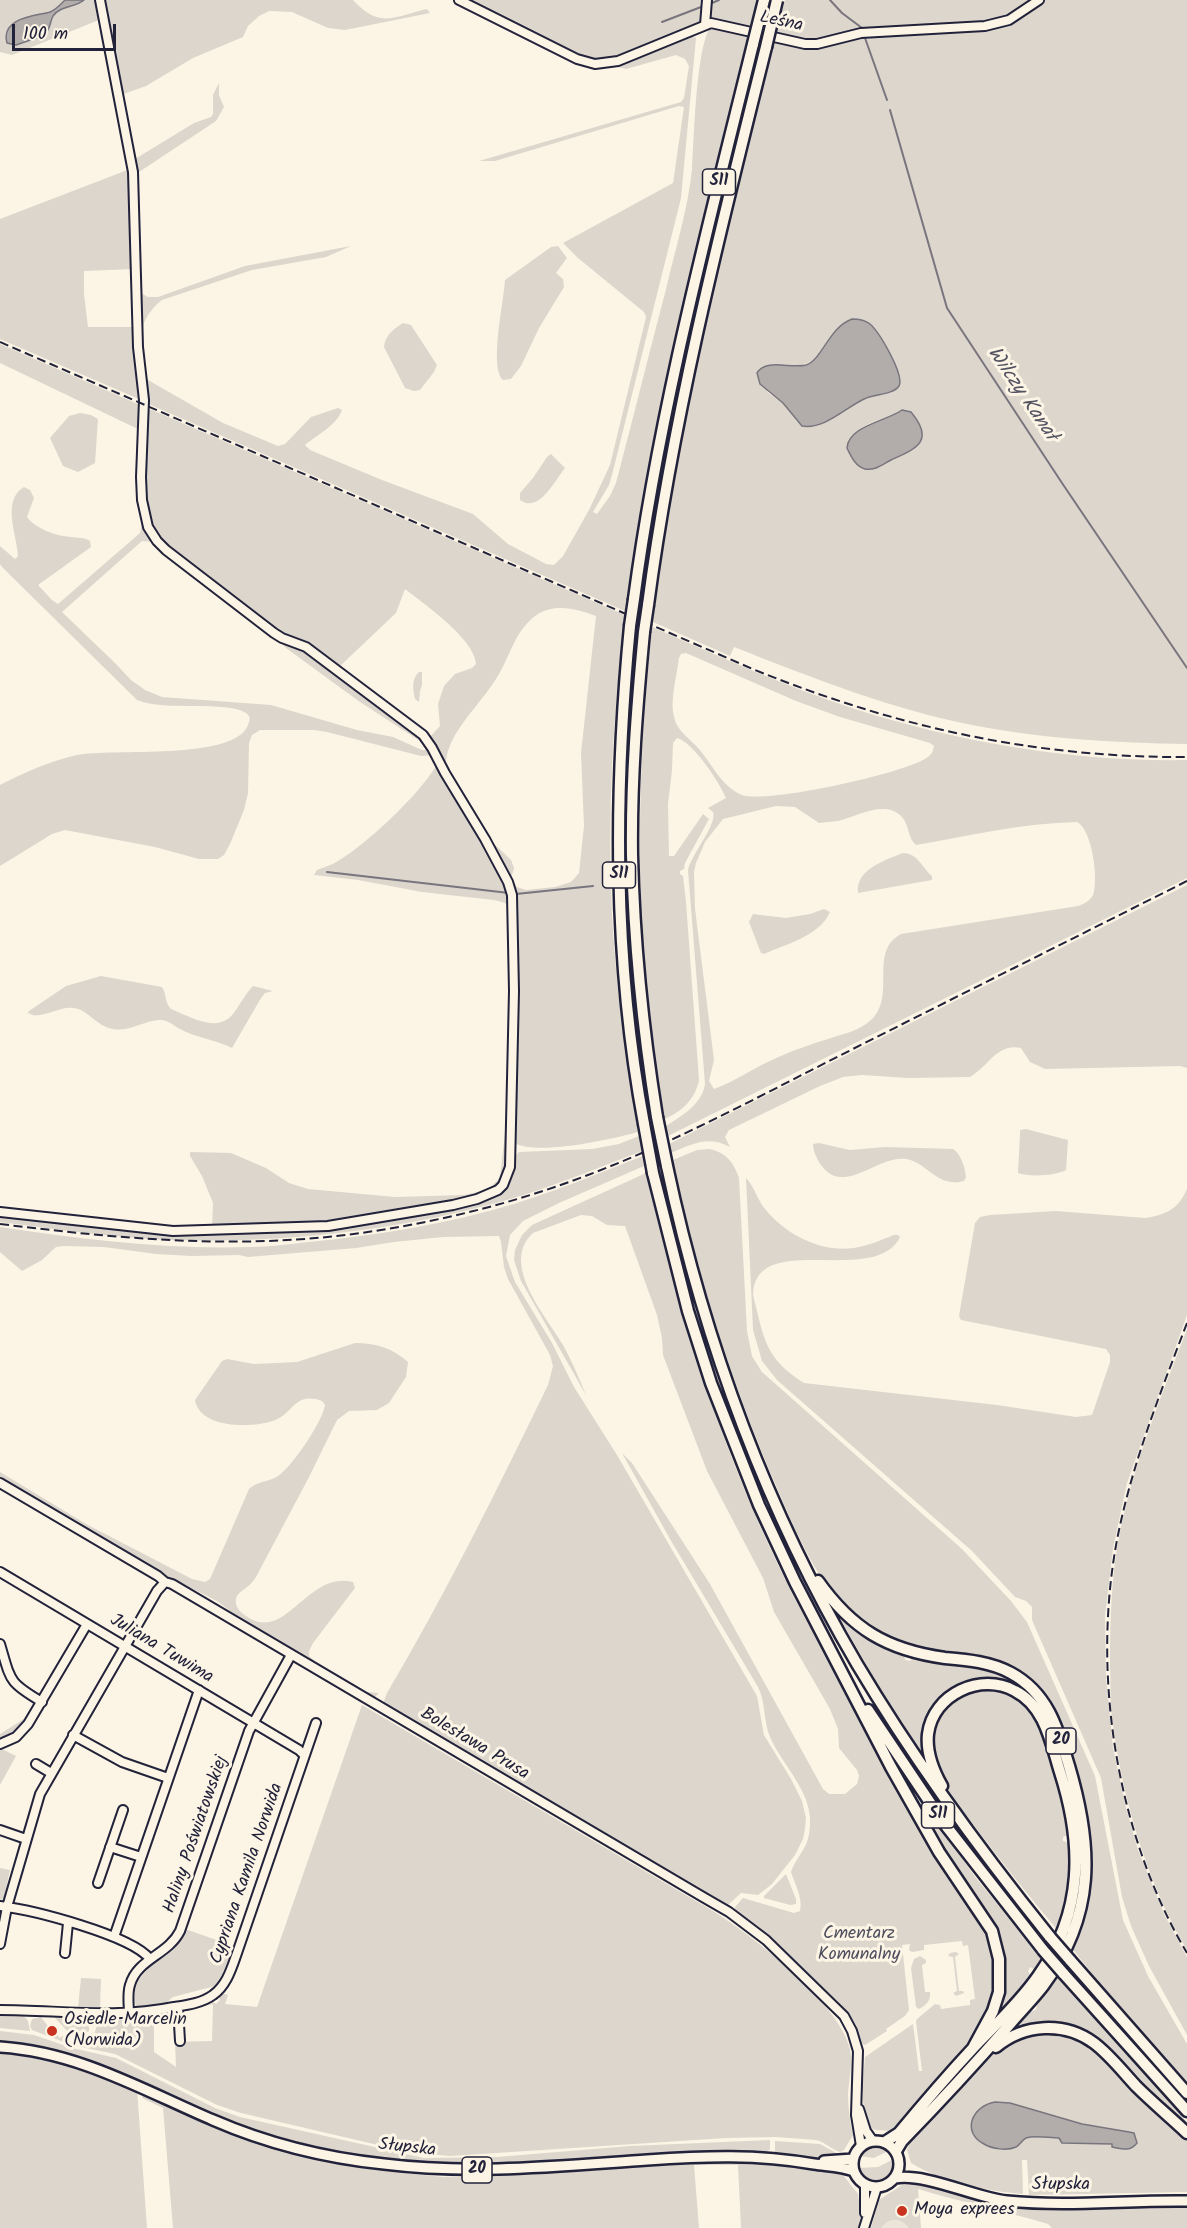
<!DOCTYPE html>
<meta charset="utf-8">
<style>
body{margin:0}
#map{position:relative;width:1187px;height:2228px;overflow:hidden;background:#fcf5e5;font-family:Kalam,sans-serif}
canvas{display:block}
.scale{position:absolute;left:12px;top:24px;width:104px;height:27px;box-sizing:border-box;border:3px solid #22223b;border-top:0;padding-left:8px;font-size:18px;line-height:21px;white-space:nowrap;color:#22223b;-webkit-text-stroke:4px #fcf5e5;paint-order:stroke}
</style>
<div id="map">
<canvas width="1187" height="2228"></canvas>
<div class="scale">100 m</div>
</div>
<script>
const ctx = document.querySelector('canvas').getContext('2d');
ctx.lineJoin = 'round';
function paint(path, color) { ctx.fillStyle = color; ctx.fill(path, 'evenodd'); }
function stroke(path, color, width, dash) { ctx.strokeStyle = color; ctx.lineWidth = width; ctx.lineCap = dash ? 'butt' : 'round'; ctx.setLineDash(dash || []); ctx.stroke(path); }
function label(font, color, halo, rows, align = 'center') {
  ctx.font = font + ' Kalam,sans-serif'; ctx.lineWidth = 6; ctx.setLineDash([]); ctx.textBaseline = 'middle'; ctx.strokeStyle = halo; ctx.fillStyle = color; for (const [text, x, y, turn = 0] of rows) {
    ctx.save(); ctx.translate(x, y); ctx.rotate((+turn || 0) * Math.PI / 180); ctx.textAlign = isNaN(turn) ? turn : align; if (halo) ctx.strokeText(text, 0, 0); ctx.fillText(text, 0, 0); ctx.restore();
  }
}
paint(new Path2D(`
 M886,2204L921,2228H879Z`), '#ece5d8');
paint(new Path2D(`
 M0,0H96L99,20L12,55L0,52Z
 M103,0H353C380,29 393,17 427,9L430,13L345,30L328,28L292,12L269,11L259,16L248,26L243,37L193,58L146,86L121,95Z
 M468,0H704L702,19L699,23L621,57L597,61L576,55Z
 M710,0H757L749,30L711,17L709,14Z
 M785,0H1034L1016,13L988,22L962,25L855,30L810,41L776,36Z
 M1042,0H1187V744C1116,743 1047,739 977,726C893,710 813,678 734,647L730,656L653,622C676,429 725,230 774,41L815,49L854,38L991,29L1005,25ZM843,323L871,325L894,361L900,378L893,390L867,397L816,425L798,422L783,403L767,392L775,365C827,370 811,350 843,323ZM911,412L915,417L921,433C907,446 891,466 872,469C858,472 841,449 850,437C863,422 892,415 911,412Z
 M712,26L748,35L673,344L640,510L625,611L146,403L140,348L139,292L148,297H158L245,266L351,246L326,257L252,270L162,300C155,305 147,315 144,323C139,334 143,370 148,380L223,423L278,446L285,444L311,417L338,408L342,410C337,425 317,435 305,445L310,450L382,480L473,514L508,544L546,564L554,565L563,556L589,510L610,465L646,317L644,312L578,258L563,243L673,183L684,107L679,106L495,161H479L681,102L684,98L689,66L685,59L676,55L626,69L614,66L691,36L696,38L681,198L612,475L609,485L593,512L597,514L610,496L616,483C633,418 649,354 666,289C675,250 688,209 692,169C694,144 696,39 712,26Z
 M219,83V95L224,107L216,121L136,174L135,159L194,123L211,117L213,114V95Z
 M130,169L134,269L84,271V294L88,327H135L141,400L0,339V219Z
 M558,246L567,258L556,273L563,279L564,287L539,328L521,366L511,379L503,380C489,367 504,301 505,280L551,247Z
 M403,323L411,325L437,365L434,372L420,390L414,391L405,388L384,347C385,335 394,329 403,323Z
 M0,344L140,405V430L0,363Z
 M145,407L625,615C613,714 607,815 612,915C616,988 626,1060 638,1132C613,1139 537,1156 515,1143L514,903L487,837L511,860L514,868L511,878L517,887L526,890L555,887L571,882L579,873L584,826L581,753L596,616C578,609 556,603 538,614C514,630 511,656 496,679C484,698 467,715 455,735C449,746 445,757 446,770L429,738L440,726L438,704L444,686L455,674L472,668L476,664C475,639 424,604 405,589L396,613L339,667L307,644L277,632L163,544L150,525L147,515L143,478Z
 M80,413L91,415L98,419L95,463L78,472L63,466L50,438L69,416Z
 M551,454L565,468C555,480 539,514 520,500V493L533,478L547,457Z
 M24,487L30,490L34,498L27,517C36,529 56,536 71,537C78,538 84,537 90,541L91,547L38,585L52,600L58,604L140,533L142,524L140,502L145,526L153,542L142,541L62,612L114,662L131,680L145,690L162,697L271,705L357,730L393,737L422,750H429L432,755L421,756L327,732L314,730H260L252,735L249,743L248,793L244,810L230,844L224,855L218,859H199L155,847L65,830L52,834L0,866V785C25,772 50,761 77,755C111,748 235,761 248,725C250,720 251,716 246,713C226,700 166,712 137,700L2,567L0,564V546L15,559L18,556C17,535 1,501 24,487Z
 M652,627C719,656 786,687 855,709C962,743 1075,762 1187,760V878L668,1136L666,1126C682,1116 702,1104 705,1084L688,870C691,855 718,823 713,812L708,808L726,798C719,782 694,743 677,738L673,743L672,770L668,804L669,856H674L703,814L709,819L685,863L684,869L680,871V874L683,876L686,902L699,1080C695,1100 682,1111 665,1119C633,957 635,792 652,627ZM686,653L796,701L840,717L930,743L934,746C933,751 932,754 928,757C907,773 766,804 742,795C723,788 711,763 699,749C692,741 682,734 677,725C675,722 674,716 673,712C671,697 677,674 679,658L681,654ZM776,806L795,807L819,823C825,822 832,822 838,821C858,816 884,800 901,816C910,825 907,838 916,845C969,836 1022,823 1077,822C1092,829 1099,880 1093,895C1090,901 1084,904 1078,906L901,934C869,951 895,992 874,1017C864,1028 851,1032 837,1036C815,1043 793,1050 772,1060C752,1069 734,1082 714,1089L709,1081L714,1060L695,909L694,872L696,863L705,842L723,819Z
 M278,639L300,647L414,731L426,745L360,702L286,648Z
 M419,672H422V685L420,691L419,702L415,699C413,690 411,679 419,672Z
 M437,764L504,880L509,897L510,911L505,903L494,900L422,892L358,880L314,875L317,870C324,867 332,865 338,861C366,845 422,792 437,764Z
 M903,853C918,853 922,868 932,876V880L858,893C855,869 886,860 903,853Z
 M1187,885V1068L1180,1066L1045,1069L1030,1062L1021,1048C997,1043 989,1066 970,1077L908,1078L862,1075L843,1077L820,1086L729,1130L725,1137L730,1147C708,1135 692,1144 671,1153L669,1144Z
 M824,909L830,912C820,936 786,944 764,954L761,953L749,922L753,914L786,918L810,914Z
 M101,976L162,987C167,994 164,1002 171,1009C189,1016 217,1034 233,1014C240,1005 245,994 253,986L273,991L265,993L261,998L232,1048C214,1039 196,1038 180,1029C173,1025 167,1019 159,1020C142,1021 127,1034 109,1028C95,1024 87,1009 73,1008C58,1006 40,1021 28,1013L29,1011L66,986Z
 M508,1105L506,1173L499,1186L474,1197L338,1222L212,1228L213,1203L202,1176L190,1156V1152L231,1153L266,1168L289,1183L308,1189L395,1197L464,1195L487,1190L500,1178Z
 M1026,1129L1068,1140L1066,1170C1055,1176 1029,1177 1018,1173L1020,1133V1130Z
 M639,1136L642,1151C592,1170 543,1191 492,1204C387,1232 280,1243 172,1240C115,1238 57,1229 0,1222V1214L110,1227L298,1230L438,1210L507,1186L512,1175L514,1157L519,1152L592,1149L619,1144Z
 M819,1143L850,1150L885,1147L953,1149C961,1154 965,1167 966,1177L964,1181C936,1188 929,1163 906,1159C877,1155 844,1197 821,1165C817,1159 813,1151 813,1144Z
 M709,1149C726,1152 734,1163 739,1178L747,1331L752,1356L762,1372L962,1549L1011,1601L1027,1622L1095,1776L1123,1920L1148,1976L1187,2044V2083L1105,1990L1071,1947L1089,1882V1833L1061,1724L1051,1703L1031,1681C1003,1673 975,1665 948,1657C916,1648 882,1641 856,1619C819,1587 796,1532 777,1488C731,1382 696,1272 673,1160L697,1150Z
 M643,1156L644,1166L559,1203L523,1221L510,1235L506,1256L515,1282L552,1343L574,1387L617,1455L757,1696L764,1735L791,1779L802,1801L806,1818L805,1829L803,1839L795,1855L772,1884L758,1895L741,1893L728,1905L383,1704L387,1693C446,1593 497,1490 548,1385L553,1366L550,1355L508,1279L504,1267L501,1242L499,1236L443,1237L394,1242L356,1248L248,1257L239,1255L192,1256L156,1254L104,1247L64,1246L56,1247L42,1260L22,1271L0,1252V1227C82,1239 166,1250 250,1247C269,1247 289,1244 309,1242C378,1235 447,1224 514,1204C558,1190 600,1173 643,1156Z
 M646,1173C676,1302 715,1429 771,1550C802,1617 840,1681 877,1745C913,1806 950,1867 986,1928C1011,2000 981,2030 935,2082C927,2092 918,2100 911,2110C906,2116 902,2123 897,2129L894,2127L888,2131C884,2130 877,2131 873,2129C858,2121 864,2071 865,2057L913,2024L919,2071H922L916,2021L917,2019L935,2004L940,2005L941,2009L970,2005V2000L975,1999L968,1945L963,1946L962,1941L924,1945V1950L912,1952L909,1950L910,1944L902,1945L909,2010L905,2016L886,2029L887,2031L865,2045L859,2042L851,2019L837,2001L777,1945L736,1913L735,1907L743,1898L794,1913L800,1911C803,1899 795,1884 791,1872C795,1859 807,1849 809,1834C817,1795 784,1769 770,1737C763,1720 766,1703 758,1687L670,1539L622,1453L632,1463L710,1584L823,1789L829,1794H845L857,1784L859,1776L857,1770L839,1748L838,1729L830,1709L774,1612L763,1578L707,1471L663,1355L662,1338L657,1315L625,1226L607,1225L592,1216L581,1215L533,1233C499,1264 547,1317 563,1345C572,1361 579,1378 586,1395L521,1281L514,1260L515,1250L522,1235L532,1225Z
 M746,1178C754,1186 757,1199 765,1209C785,1234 821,1253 854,1248C868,1246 881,1240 894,1235H898L900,1237C875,1288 755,1228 753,1295C764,1337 764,1358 804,1383L997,1405L1076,1417L1092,1415L1110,1362V1355L1106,1349L961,1320L959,1316L975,1223L980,1217L990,1215L1056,1211L1145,1218C1165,1215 1179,1209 1187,1189V1315L1127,1483L1113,1548L1105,1616L1106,1678L1113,1748L1126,1808L1138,1850L1165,1916L1187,1957V2035L1149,1966L1131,1926L1122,1897L1101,1778L1032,1620V1607L1026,1601L1015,1597L972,1551L777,1380L762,1361L753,1330Z
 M1187,1329V1950C1146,1882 1119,1787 1111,1708C1110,1695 1111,1681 1110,1667C1110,1622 1111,1576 1120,1532C1134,1462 1162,1395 1187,1329Z
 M355,1343C375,1343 393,1348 408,1362L406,1377L389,1403L377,1410L349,1411L337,1420L308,1479L256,1577C251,1586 241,1590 237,1596C234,1602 237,1609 242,1613C285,1649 305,1570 353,1582L355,1588L313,1643L309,1651V1656L315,1661L367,1692L379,1693L374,1698L284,1646L285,1644L233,1613L217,1601L181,1583L179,1585L0,1479V1472L86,1524L192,1579L205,1582L210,1579L249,1489C257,1481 269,1482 278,1476C292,1467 323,1421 325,1405L322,1401C294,1391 294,1414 273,1421C251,1428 200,1429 195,1400L222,1361L227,1359L254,1364L297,1362Z
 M834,1608L904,1654L905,1660L910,1661L914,1657L978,1665L999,1671L1029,1690L1051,1720L1078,1886L1052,1732L1006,1682L983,1679L972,1680L953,1688L944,1696L924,1758L893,1711Z
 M993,1688C1005,1691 1017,1695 1026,1704C1052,1732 1063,1796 1070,1834L1063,1837V1841L1070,1843L1071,1888L1059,1932C1031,1899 1004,1865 978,1831C964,1812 946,1792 937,1769C925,1736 937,1698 975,1689C980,1688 987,1688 993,1688Z
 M362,1705L713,1911C752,1935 840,2004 850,2049C853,2064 849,2079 848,2094C848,2108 850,2122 853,2135L844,2150L840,2152C831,2149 825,2142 816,2140L776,2137L726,2138L450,2156L408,2152L241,2113L217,2105L115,2054L72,2045L32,2030L30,2026L32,2019L41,2017L53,2033L55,2032L60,2038L62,2036C78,2051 99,2042 96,2020L142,2019L144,2015L173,2010L175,2011L176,2029L174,2012L154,2016V2052L176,2067L175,2042L212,2041L213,2004L182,2011V2024L183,2009L210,2000L216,2004L220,2000L218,1995L221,1993L228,1995L225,2004L257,2007Z
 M27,1717L28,1718L15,1734L1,1741L0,1734Z
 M0,1750H4L16,1756L0,1785Z
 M897,1768L976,1878L1044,1961L1036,1970L1030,1967L1028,1971L1032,1978L989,2028L1003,1957L941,1849Z
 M0,1868L10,1870L4,1898L0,1900Z
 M786,1874L796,1899V1904L790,1905L764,1898V1896Z
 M185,1929L234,1946L228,1963L215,1986L173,1997L165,2004L143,2007L136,2006C126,1971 172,1958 185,1929Z
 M956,1952L959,1954L955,1957L959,1991H963L964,1993L956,1996L953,1993L957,1991L953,1957L948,1956L950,1953Z
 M920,1956L926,1960V1963L922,1965L925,1992H930C931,2001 926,2005 919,2009L916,2007L911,1968L914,1959Z
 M1056,1975L1187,2122V2128L1080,2030L1004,2035L1029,2010L1034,2011L1037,2008L1035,2002Z
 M81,1978L101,1979L100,2009L78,2008Z
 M0,2016H24L28,2021L30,2031L0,2028Z
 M55,2018L75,2019L76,2021L89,2019V2031L82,2037H73Z
 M0,2031L34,2035L72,2048L116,2058L215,2108L240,2117L424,2158L497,2157L630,2146L770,2140V2149L766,2153C677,2147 587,2163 498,2166C444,2168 389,2162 335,2153C294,2146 252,2132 213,2117C142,2087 78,2048 0,2041Z
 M1038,2032L1070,2035L1092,2046L1187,2137V2192L1029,2195L1027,2160H1022L1023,2194C986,2191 943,2182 911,2163L907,2150L910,2141L908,2138L986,2059L1009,2042Z
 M0,2053C53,2057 88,2070 137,2089L147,2228H0Z
 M144,2093L207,2123L248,2138L333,2160L403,2173L443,2177L497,2175L693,2161L752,2159L837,2170V2174L843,2175L858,2194L859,2201L863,2202L860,2228H741L738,2165H694L699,2228H173L163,2108L142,2098Z
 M775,2141L820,2144L838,2154L837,2158L816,2159L776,2154L775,2151Z
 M870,2146H879L888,2151L874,2158L859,2156Z
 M892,2160C901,2181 865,2194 857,2168L878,2167Z
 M911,2182L1000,2204L1187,2205V2228H1052L1048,2224C1005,2211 961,2202 918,2189L921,2228H909C901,2217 889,2217 881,2228H871L879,2200L902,2185H910Z`), '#dcd6cc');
const water = new Path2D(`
 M65,0H84C75,8 61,5 53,16C50,22 50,29 45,35L16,45L7,43C0,17 37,16 50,12C56,10 61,4 65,0Z
 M852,319C859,319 865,320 870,324C879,332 905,375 899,386C893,395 873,394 864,399C845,408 824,430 802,426L783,403L760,384L757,373C766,358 791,369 806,365C823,359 828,328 852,319Z
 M902,410L911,412C936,442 915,449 891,460C883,464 875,471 865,469C855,466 851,456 847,448C848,426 887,421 902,410Z
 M995,2102L1010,2103L1082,2124L1129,2132L1134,2133L1137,2143C1130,2152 1122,2149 1112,2147V2144L1062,2143L1059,2138C1049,2138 1035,2135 1026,2138C1022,2140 1020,2145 1016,2147C1007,2151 992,2149 984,2144C961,2132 972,2106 995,2102Z`);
paint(water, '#b2adab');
stroke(water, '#78757e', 1.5);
stroke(new Path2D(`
 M830,0L842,13L862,28
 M712,3L719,0
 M662,22L701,7
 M865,38L887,100
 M890,110L947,308L1062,483L1187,668
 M327,872L509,893
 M516,894L593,886`), '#78757e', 2);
const minor = new Path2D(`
 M459,0L577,59L595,64L618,61L711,23L805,44H817L861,33L985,26L1009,20L1039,0
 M705,25L707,0
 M0,1212L173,1231L328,1226L453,1205L477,1199L498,1190L503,1185L510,1167L514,991L512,895L508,882L485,839L445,773L432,748L423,735L306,647L282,638L274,633L166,550L157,541L148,527L142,500L141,477L144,400L138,347L133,172L100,0
 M0,1483L158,1576L165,1582L172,1584L703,1897L729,1912L766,1940L844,2016L852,2031L858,2051L856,2115L861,2146
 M0,1572L299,1750L304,1755
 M0,1644C11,1681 8,1682 42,1702
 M73,1735L122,1762L168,1778
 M0,1744L16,1737L28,1724L87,1624
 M36,1764L51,1773
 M0,1830L26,1839
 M110,1847L141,1857
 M98,1883L123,1810
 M0,1906C33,1910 131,1935 150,1959
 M114,1937L199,1690
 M0,1944L7,1907L40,1794L157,1591L165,1582
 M65,1953L68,1923
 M178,2007L180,2041
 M0,2010C58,2010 116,2019 174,2007C187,2005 202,2003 213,1995C226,1986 231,1970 236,1956L316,1723
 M129,2014C129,2004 127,1994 130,1985C137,1959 168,1955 180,1931L249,1731L291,1655
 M859,2109L866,2131L873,2141
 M865,2185V2213
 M864,2228L877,2187`);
const major = new Path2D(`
 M0,2047C78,2052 143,2090 213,2120C266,2143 326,2158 384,2164C472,2175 559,2166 647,2160C705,2156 756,2154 814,2164C827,2166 841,2166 854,2171
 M853 2164a23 23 0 1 1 46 0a23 23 0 1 1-46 0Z
 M824,2161L853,2159
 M895,2178C927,2173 973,2197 1007,2201C1067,2207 1127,2200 1187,2201`);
const highway = new Path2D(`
 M634,599C659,411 708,227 753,44
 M648,605C673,416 720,231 766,47
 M630,626C614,792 613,959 644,1124
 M644,632C637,706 631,780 632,855C634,943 643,1030 657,1117
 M667,1166C704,1341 766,1509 857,1664C914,1760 980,1850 1050,1937
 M653,1173L688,1311L711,1383L759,1505L795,1582L891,1767L939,1852L992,1931L999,1959V1992L993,2011L973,2048
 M818,1581C852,1629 887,1650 945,1658C968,1660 991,1662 1011,1673C1048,1693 1058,1729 1069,1766C1093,1847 1096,1915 1043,1986C1033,1999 1021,2011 1010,2024C975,2064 939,2103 902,2141L896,2151
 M868,1710L943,1822L1043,1950
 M1070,1960L1187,2093
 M1063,1973L1187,2111
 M996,2047C1024,2024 1064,2021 1094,2043C1110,2055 1122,2071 1136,2086C1152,2102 1170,2117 1187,2133
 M885,2142L899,2133C923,2104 948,2075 974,2047C996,2024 1020,2002 1038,1976C1084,1912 1083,1844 1060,1772C1051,1743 1045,1706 1015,1691C981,1672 933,1694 928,1734C926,1752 933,1770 942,1786`);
stroke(minor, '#22223b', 12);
stroke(major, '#22223b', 14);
stroke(highway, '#22223b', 15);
stroke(minor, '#fcf5e5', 8);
stroke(major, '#fcf5e5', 9);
stroke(highway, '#fcf5e5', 10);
stroke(new Path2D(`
 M0,342L755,670C896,727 1035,758 1187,757
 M0,1224C122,1239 238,1250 361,1233C438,1222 515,1203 588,1175C675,1142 758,1097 841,1055C956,997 1072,939 1187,881
 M1187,1323C1161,1391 1134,1459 1119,1530C1090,1668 1115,1832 1187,1953`), '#22223b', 2, [9, 4.5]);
const highwayBridge = new Path2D(`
 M753,44L764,0
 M766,47L777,0
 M630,626L634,599
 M644,632L648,605
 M657,1117L667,1166
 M644,1124L653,1173
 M1050,1937L1070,1960
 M1043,1950L1063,1973`);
stroke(highwayBridge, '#22223b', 15, []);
stroke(highwayBridge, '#fcf5e5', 10);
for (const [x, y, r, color] of [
 [52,2031,6,"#c8321e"],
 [902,2211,6,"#c8321e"]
]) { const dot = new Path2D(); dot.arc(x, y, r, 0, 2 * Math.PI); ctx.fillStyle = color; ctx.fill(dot); stroke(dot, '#fcf5e5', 2); }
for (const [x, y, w] of [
 [719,182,33],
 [619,875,33],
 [1061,1741,30],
 [938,1815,33],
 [477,2170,30]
]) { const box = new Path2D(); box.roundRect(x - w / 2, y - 13, w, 26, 4.5); ctx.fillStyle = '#fcf5e5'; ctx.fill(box); stroke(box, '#22223b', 1.5); }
label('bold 16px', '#22223b', null, [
 ["S11",719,182],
 ["S11",619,875],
 ["20",1061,1741],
 ["S11",938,1815],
 ["20",477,2170]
]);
label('18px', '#22223b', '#fcf5e5', [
 ["Leśna",781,23,12],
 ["Juliana Tuwima",161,1650,31],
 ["Bolesława Prusa",474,1745,31],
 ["Haliny Poświatowskiej",197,1835,-71],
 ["Cypriana Kamila Norwida",248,1874,-71],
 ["Słupska",407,2149,6],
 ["Słupska",1061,2186]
]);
label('18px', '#504f5f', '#fcf5e5', [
 ["Cmentarz",859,1935],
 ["Komunalny",859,1956]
]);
label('18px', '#22223b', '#fcf5e5', [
 ["Osiedle Marcelin",64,2021],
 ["(Norwida)",64,2042],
 ["Moya exprees",914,2211]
], 'left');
label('italic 20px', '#545362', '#fcf5e5', [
 ["Wilczy Kanał",1021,395,56]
]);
</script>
